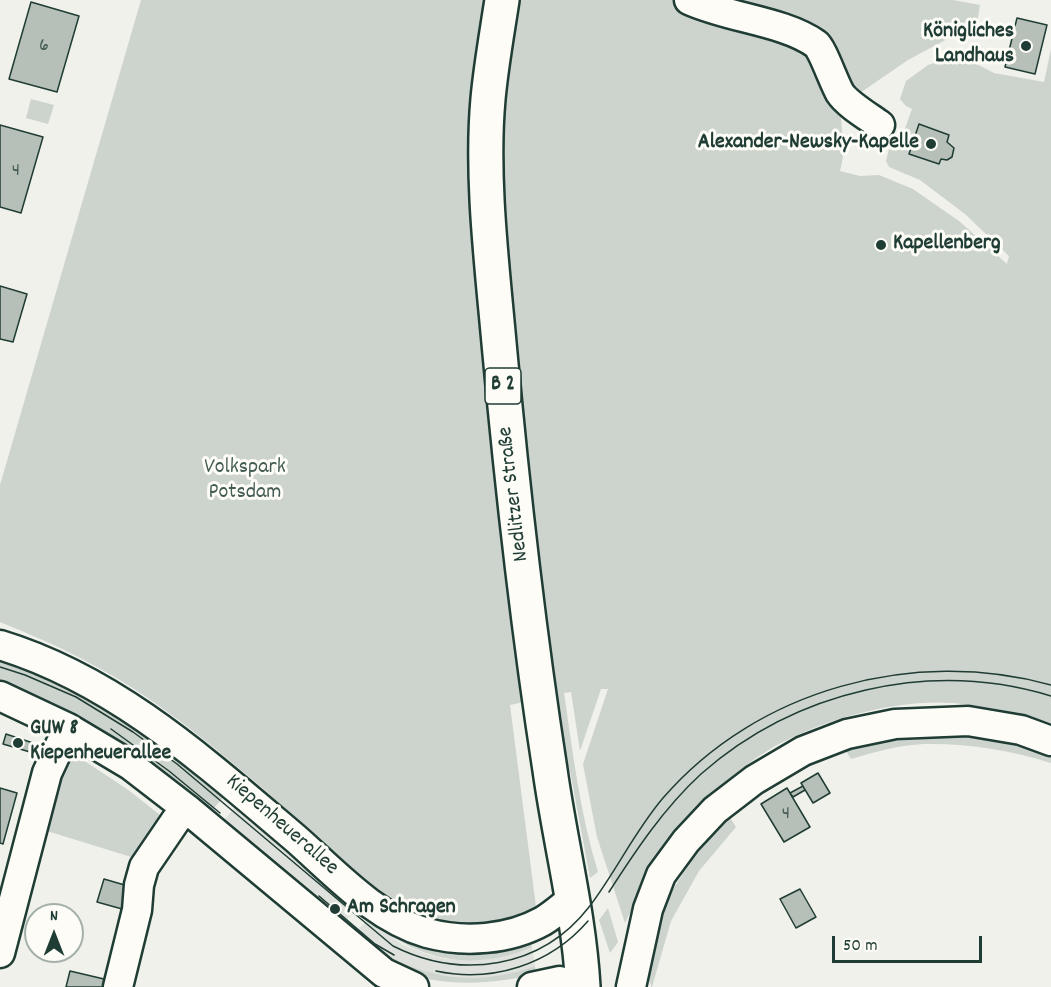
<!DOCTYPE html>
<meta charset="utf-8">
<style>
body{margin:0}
#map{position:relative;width:1051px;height:987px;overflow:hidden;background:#f0f1eb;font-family:Dekko,sans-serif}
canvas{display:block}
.north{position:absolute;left:24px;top:903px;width:60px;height:60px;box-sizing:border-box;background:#fdfcf7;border:2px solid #a4b0a9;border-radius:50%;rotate:0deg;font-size:16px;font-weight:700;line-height:24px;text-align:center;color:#1f3d34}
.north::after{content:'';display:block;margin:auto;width:21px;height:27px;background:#1f3d34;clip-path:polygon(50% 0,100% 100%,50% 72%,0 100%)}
.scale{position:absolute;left:832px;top:936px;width:150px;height:27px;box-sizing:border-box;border:3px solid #1f3d34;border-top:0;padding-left:8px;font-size:18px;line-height:21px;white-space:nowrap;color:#1f3d34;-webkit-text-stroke:4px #fdfcf7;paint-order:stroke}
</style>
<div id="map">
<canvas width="1051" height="987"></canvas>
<div class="north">N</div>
<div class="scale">50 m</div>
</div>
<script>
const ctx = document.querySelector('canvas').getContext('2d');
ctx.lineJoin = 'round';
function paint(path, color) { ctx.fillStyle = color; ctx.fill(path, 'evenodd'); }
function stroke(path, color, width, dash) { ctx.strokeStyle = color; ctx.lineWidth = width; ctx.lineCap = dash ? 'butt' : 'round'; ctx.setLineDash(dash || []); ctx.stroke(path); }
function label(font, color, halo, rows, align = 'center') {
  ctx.font = font + ' Dekko,sans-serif'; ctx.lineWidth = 6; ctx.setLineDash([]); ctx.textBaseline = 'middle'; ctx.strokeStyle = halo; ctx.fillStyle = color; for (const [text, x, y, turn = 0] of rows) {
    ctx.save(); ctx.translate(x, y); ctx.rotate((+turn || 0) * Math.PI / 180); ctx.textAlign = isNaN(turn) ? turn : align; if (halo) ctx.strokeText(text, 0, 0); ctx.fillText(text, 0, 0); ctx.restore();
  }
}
paint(new Path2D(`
 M234,808L355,911L345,922L225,819Z
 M368,919L403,945L424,953L445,959L479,960L512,954L532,947L535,966L504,976L482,979L448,978L426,973L395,961L375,949L355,933Z`), '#dfe2dc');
paint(new Path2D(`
 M141,0H953L980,5L977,23L908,60L841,106C840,129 847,149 840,171L860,176L879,175L913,189L959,221L1007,264L1009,256L965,214L920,180L889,167L886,161C889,151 890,137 902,137L912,109L906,106L900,99L906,81L928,65L959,55L994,73L1044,82L1051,49V723C1018,713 987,706 953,703C900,699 831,717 785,741C754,755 703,798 683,825C659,855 642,888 625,923L597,837L583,764L608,689H601L580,751L571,692L564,693C573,753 580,814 598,872L590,878L571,776L551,696L510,705L536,907C495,931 447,929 405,910C391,905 379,893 367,884C330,854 297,817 260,786C208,742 155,698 95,666C65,649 32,635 0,622V485Z
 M31,99L54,105L48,124L26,118Z
 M0,654L67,680L229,791L206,817L0,690Z
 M989,734L1051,750V763C1011,750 966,743 924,744C899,745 875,752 851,759L844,748L892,735Z
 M71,752L127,789L169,822L141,860L47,831L60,778Z
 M729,816L736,827L699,871L671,921L652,987H651V985L642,967C648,950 652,931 660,914C678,877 701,845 729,816Z
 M608,908L618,942L610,953L599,920Z
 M373,913L530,936L532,947C471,973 418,960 368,919Z
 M375,949C428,980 477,987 535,966L536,974C495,984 449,987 409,974C397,969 385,957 375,949Z`), '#cdd3cd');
const building = new Path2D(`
 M31,2L79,16L57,92L9,79Z
 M1017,18L1047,25L1035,74L1005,67Z
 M919,124L949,135L947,142L954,148L952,157L947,160L941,159L939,164L909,154Z
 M0,125L43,137L21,213L0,207Z
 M0,286L27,294L13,342L0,339Z
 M6,734L33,743L30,752L3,744Z
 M818,773L830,793L813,803L801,783Z
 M803,786L805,790L793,797L790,793Z
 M0,788L17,793L3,844L0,843Z
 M787,788L810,827L784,842L761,804Z
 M104,879L128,886L122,909L97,902Z
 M800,889L816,917L796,928L780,899Z
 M70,971L104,979L103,987H66Z`);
paint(building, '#b6bfb8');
stroke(building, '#1f3d34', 1.5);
const minor = new Path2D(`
 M689,0C728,18 784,21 816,44C822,48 834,83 840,93C847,104 869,117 880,125
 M0,645C115,680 205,762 295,838C335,873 375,918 427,933C464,943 509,940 543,921C553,915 562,907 572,899
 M0,696L68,728L130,765L187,809L384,973L414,987
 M0,953L47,773L68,728
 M118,987L137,910L139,885L144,867L176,820L187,809
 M532,987L560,981L585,987
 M631,987L648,909L661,875L686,841L715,810L754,780L803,751L847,734L895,724L968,721L1021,730L1051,741`);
const major = new Path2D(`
 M502,0C497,33 491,66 488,99C481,177 492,265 499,343C512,486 528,628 550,770C560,842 579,914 583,987`);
stroke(minor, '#1f3d34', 33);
stroke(major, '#1f3d34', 38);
stroke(minor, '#fdfcf7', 28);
stroke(major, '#fdfcf7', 33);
stroke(new Path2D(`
 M0,667L25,675L76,697L133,732L177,764L393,946C461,980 541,969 589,907C616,872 634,832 663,798C757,689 914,647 1051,685
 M111,729L169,771L220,813
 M609,892C636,850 664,808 701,774C795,691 930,659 1051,696
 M319,896L375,944L394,955
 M436,971C492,983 550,965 588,921`), '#1f3d34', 1.5);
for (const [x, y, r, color] of [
 [1026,46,6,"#1f3d34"],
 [931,144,6,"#1f3d34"],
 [881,245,6,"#1f3d34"],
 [18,743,6,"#1f3d34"],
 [335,909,6,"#1f3d34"]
]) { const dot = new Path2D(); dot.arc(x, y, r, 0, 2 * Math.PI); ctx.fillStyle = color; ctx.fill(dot); stroke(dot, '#fdfcf7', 2); }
label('20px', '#455e55', null, [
 ["6",44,47],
 ["4",16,172],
 ["4",786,815]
]);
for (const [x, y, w] of [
 [503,386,36]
]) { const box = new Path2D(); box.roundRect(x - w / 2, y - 18, w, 36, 4.5); ctx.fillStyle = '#fdfcf7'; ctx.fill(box); stroke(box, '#1f3d34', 1.5); }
label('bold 21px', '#1f3d34', null, [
 ["B 2",503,386]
]);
label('bold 22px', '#1f3d34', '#fdfcf7', [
 ["Königliches",1014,33,"right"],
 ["Landhaus",1014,58,"right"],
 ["Alexander-Newsky-Kapelle",919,144,"right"],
 ["Kapellenberg",893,245],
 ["GUW 8",30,730],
 ["Kiepenheuerallee",30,755],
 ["Am Schragen",347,909]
], 'left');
label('22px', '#425b53', '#fdfcf7', [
 ["Volkspark",245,469],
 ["Potsdam",245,494]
]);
label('22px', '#1f3d34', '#fdfcf7', [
 ["Nedlitzer Straße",515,494,-97],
 ["Kiepenheuerallee",281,826,41]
]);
</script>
